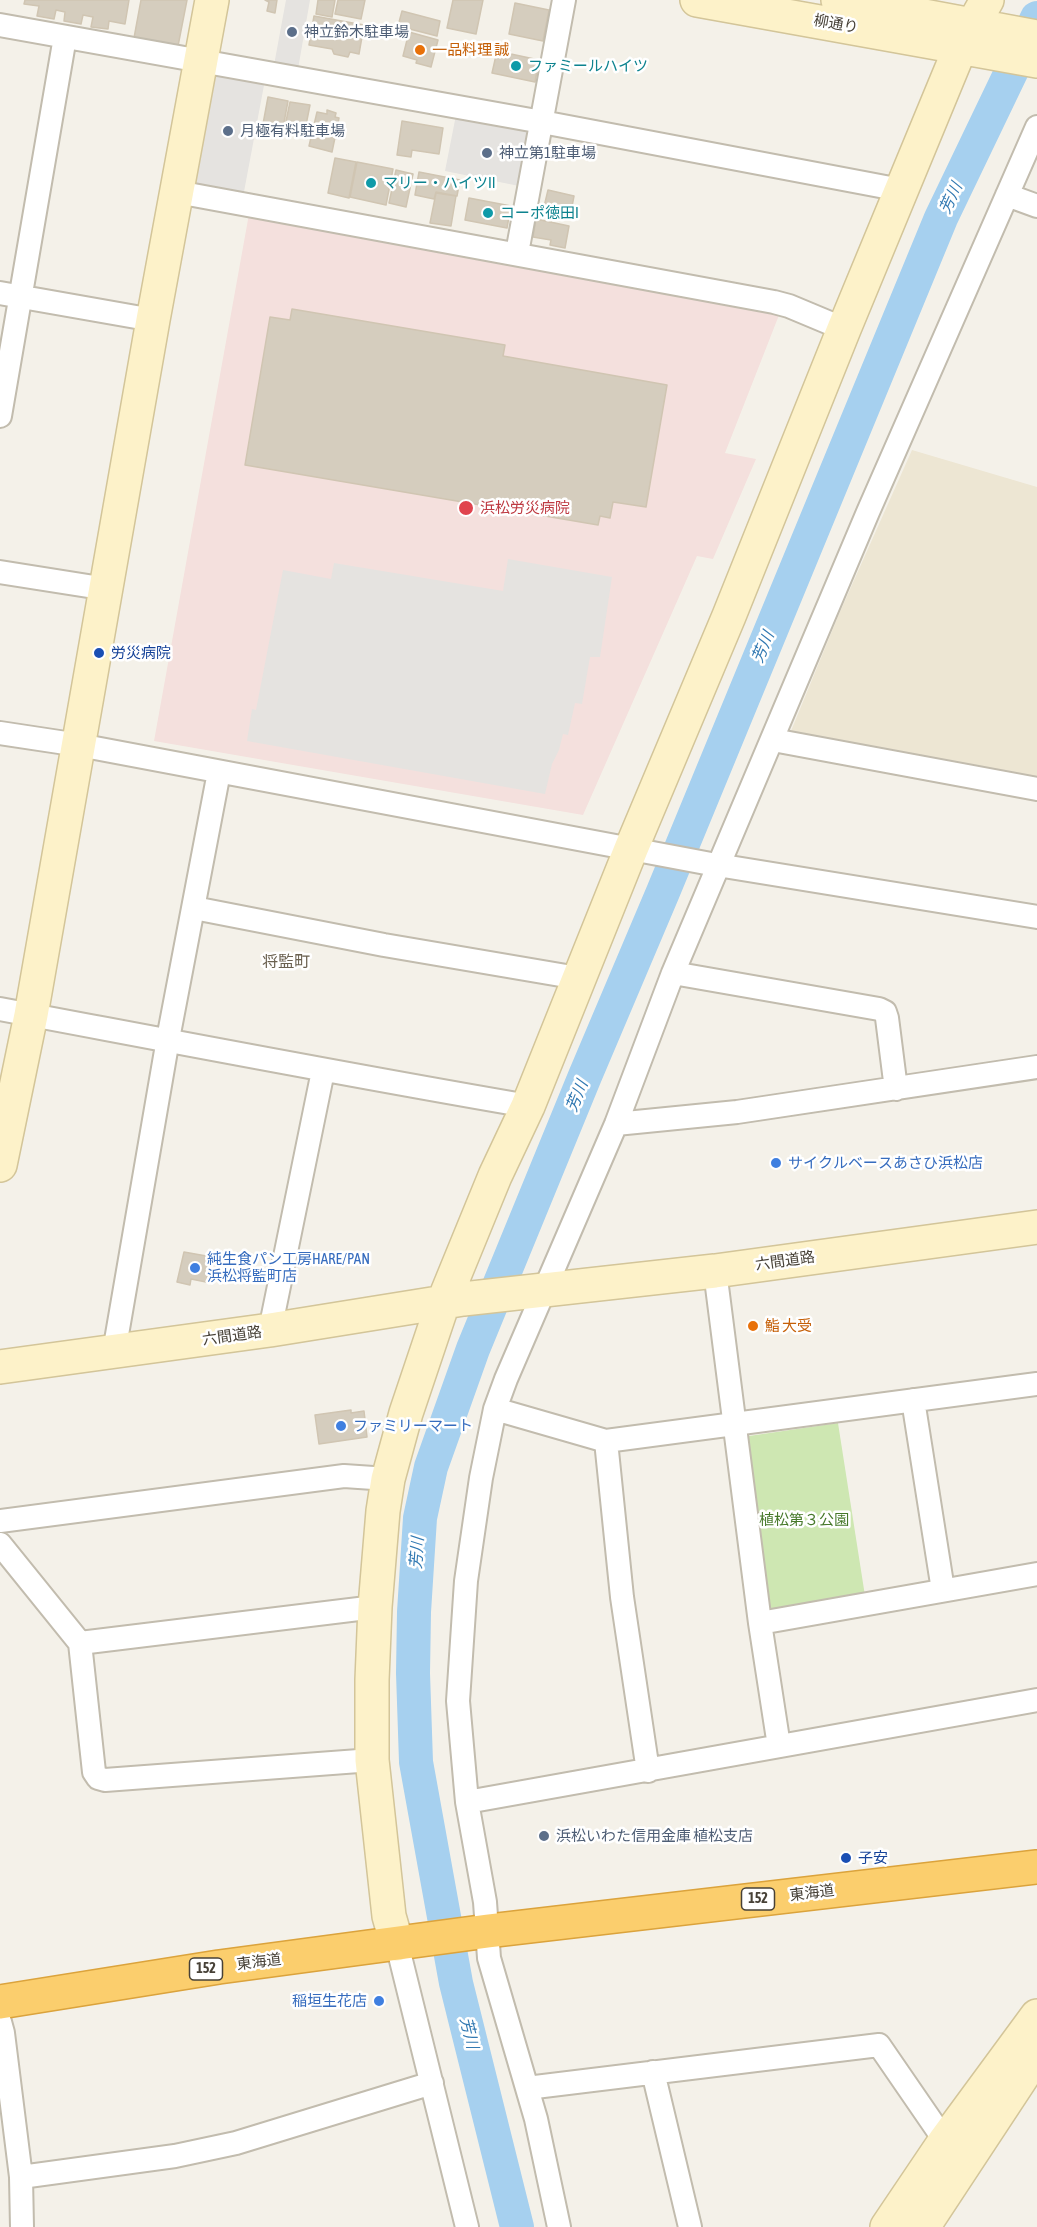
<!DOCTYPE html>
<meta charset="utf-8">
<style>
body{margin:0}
canvas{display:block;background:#f4f1e9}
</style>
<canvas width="1037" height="2227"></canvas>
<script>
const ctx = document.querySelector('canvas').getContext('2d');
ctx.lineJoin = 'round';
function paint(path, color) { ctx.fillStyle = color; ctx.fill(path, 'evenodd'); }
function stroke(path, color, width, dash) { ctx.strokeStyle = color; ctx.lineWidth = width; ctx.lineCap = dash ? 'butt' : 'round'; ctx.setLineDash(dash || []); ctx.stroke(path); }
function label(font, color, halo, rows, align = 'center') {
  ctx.font = font + ' "Asap Condensed","Noto Sans JP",sans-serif'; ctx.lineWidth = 5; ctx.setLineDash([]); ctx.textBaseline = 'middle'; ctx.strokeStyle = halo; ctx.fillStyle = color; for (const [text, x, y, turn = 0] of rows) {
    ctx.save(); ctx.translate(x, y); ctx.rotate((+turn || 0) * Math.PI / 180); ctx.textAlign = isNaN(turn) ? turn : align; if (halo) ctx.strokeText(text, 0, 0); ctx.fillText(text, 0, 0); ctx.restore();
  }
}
paint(new Path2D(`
 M912,450L1037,487V782L927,764L791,731L839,614Z`), '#ede6d3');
paint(new Path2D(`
 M249,214L781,310L725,453L756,459L713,559L697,556L583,815L154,741Z`), '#f4e0dd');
paint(new Path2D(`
 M838,1423L865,1596L773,1609L767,1605L742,1443L749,1436Z`), '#cee7b2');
paint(new Path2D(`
 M286,0H310L298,69L274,65Z
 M217,71L265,80L243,197L195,187L190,182L210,78Z
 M456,115L526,129L530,134L519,186L445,171Z
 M508,559L612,577L600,657H590L582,704L575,703L568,735L563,734L559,750L552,764L545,794L247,741L252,709L256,710L283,570L331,579L334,563L503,591Z`), '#e5e3e0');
stroke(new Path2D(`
 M517,2227L456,1983L416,1762L413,1673L414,1612L420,1518L431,1467L473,1349L585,1076L663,892L941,218L1037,18`), '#a6d0ef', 34);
const building = new Path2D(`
 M25,0H129L125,24L109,21L108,29L91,27L93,17L83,15L81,24L64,21L65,12L56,10L54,19L37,16L39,6L24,4Z
 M141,0H187L178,46L134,38Z
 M265,0H277L275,13L267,11L269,2Z
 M318,0H335L332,17L316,14Z
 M338,0H365L361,19L335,14Z
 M453,0H483L476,34L447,28Z
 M515,3L549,10L543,41L509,34Z
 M402,11L440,21L437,36L398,26Z
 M314,16L364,25L359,54L350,52L348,57L334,54L332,49L309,45Z
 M409,32L438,40L431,67L416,63L417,60L403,56Z
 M497,51L539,60L535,82L492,73Z
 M268,97L288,101L283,128L263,124Z
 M290,102L310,105L304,135L284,131Z
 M327,110L336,113L335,117L339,118L332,152L309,146L317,112L327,114Z
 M402,121L443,128L439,154L412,150L411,157L397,155Z
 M335,158L356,162L349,198L328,193Z
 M357,162L393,169L386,205L350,197Z
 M396,170L413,174L406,207L389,203Z
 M419,172L460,180L457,196L436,192L434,199L415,195Z
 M548,190L574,196L570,217L543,211Z
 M436,193L456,196L451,226L430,223Z
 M469,198L511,206L507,228L465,220Z
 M536,219L569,226L565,248L550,245L551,240L533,237Z
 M292,309L505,345L503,356L667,385L646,507L613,502L610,518L600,516L598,525L245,465L270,317L290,320Z
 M184,1252L212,1257L206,1282L191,1279L190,1285L177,1282Z
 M351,1410V1413L364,1411L367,1437L319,1444L315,1415Z`);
paint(building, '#d5cdbe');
stroke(building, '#d0c5b2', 1.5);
const street = new Path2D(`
 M0,25L542,122L901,190
 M177,192L774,302L789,306L844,329
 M1007,195L1037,206
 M517,253L564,0
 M0,293L153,320
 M0,416L65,37
 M0,572L107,589
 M0,733L79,745L711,864L1037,917
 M773,740L1037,789
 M194,908L384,945L578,978
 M673,973L879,1009L885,1012L887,1018L896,1089
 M0,1009C176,1042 352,1076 528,1106
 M616,1124L737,1112L1037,1067
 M715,1271L760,1623L779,1746
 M270,1330L323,1071
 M114,1352L168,1039L219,772
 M913,1400L943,1590
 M495,1409L606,1441L1037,1384
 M606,1441L622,1597L648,1771
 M0,1521L344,1476L388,1479
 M0,1544L80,1643L94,1772L98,1778L105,1780L372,1760
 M760,1623L1037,1574
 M80,1643L375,1607
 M467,1802L1037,1700
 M397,1944L467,2227
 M0,2022L3,2033L21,2177L22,2227
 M653,2072L690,2227
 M527,2088L879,2045L945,2141
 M21,2177L175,2156L236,2143L432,2083
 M559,2227L536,2119L489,1958L485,1902L467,1802L458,1701L466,1581L481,1478L495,1409L506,1379L616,1124L673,973L868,512L1037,127`);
const secondary = new Path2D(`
 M697,0L1037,61
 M838,0L1037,37
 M0,1165L31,1015L153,320L212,0
 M0,1367L270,1330L463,1299L715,1271L1037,1227
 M397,1944L389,1916L372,1760V1680L375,1607L383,1511L388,1479L406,1413L443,1303L495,1176L528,1106L631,849L729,616L844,329L961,46L987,0
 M887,2227L945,2141L1037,2016
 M923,2227L1037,2054`);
const highway = new Path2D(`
 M0,2002L219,1967L488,1931L1037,1867`);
stroke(street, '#c2bcae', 26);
stroke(secondary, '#d3c599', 36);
stroke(highway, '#dba33c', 36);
stroke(street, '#fff', 22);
stroke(secondary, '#fdf2c9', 33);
stroke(highway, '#fbce6d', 33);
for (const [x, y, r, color] of [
 [292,32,6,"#5c6f8a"],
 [420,50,6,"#e8710a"],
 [516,66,6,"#0f9aa8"],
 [228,131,6,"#5c6f8a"],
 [487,153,6,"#5c6f8a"],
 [371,183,6,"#0f9aa8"],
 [488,213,6,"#0f9aa8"],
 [466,508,8,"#e0444e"],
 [99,653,6,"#1a4fb4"],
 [776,1163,6,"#3f7fe0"],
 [195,1268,6,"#3f7fe0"],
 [753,1326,6,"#e8710a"],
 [341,1426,6,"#3f7fe0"],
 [544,1836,6,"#5c6f8a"],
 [846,1858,6,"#1a4fb4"],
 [379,2001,6,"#3f7fe0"]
]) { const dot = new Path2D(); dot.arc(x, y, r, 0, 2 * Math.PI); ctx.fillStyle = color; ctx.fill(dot); stroke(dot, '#fff', 2); }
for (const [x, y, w] of [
 [758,1899,33],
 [206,1969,33]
]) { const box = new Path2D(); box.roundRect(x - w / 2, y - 11, w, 22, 4.5); ctx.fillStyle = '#fff'; ctx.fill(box); stroke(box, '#474137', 1.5); }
label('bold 14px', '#474137', null, [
 ["152",758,1899],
 ["152",206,1969]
]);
label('15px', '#474137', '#fff', [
 ["柳通り",836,24,10],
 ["六間道路",785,1261,-8],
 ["六間道路",232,1336,-8],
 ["東海道",812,1893,-7],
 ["東海道",259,1962,-7]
]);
label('15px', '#4e5e75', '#fff', [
 ["神立鈴木駐車場",304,32],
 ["月極有料駐車場",240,131],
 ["神立第1駐車場",499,153],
 ["浜松いわた信用金庫 植松支店",556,1836]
], 'left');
label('15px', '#c56008', '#fff', [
 ["一品料理 誠",432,50],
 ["鮨 大受",765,1326]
], 'left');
label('15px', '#0d838f', '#fff', [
 ["ファミールハイツ",528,66],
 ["マリー・ハイツII",383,183],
 ["コーポ徳田I",500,213]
], 'left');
label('15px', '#be3a42', '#fff', [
 ["浜松労災病院",480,508]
], 'left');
label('15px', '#164399', '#fff', [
 ["労災病院",111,653],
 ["子安",858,1858]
], 'left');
label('15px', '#366cbe', '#fff', [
 ["サイクルベースあさひ浜松店",788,1163],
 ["純生食パン工房HARE/PAN",207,1259],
 ["浜松将監町店",207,1276],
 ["ファミリーマート",353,1426],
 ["稲垣生花店",367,2001,"right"]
], 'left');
label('15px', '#47792b', '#fff', [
 ["植松第３公園",804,1520]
]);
label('italic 16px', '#3279b2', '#fff', [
 ["芳川",951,198,-65],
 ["芳川",763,647,-67],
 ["芳川",577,1096,-68],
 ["芳川",417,1553,-86],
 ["芳川",469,2033,76]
]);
label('16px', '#6a604f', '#fff', [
 ["将監町",286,962]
]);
</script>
